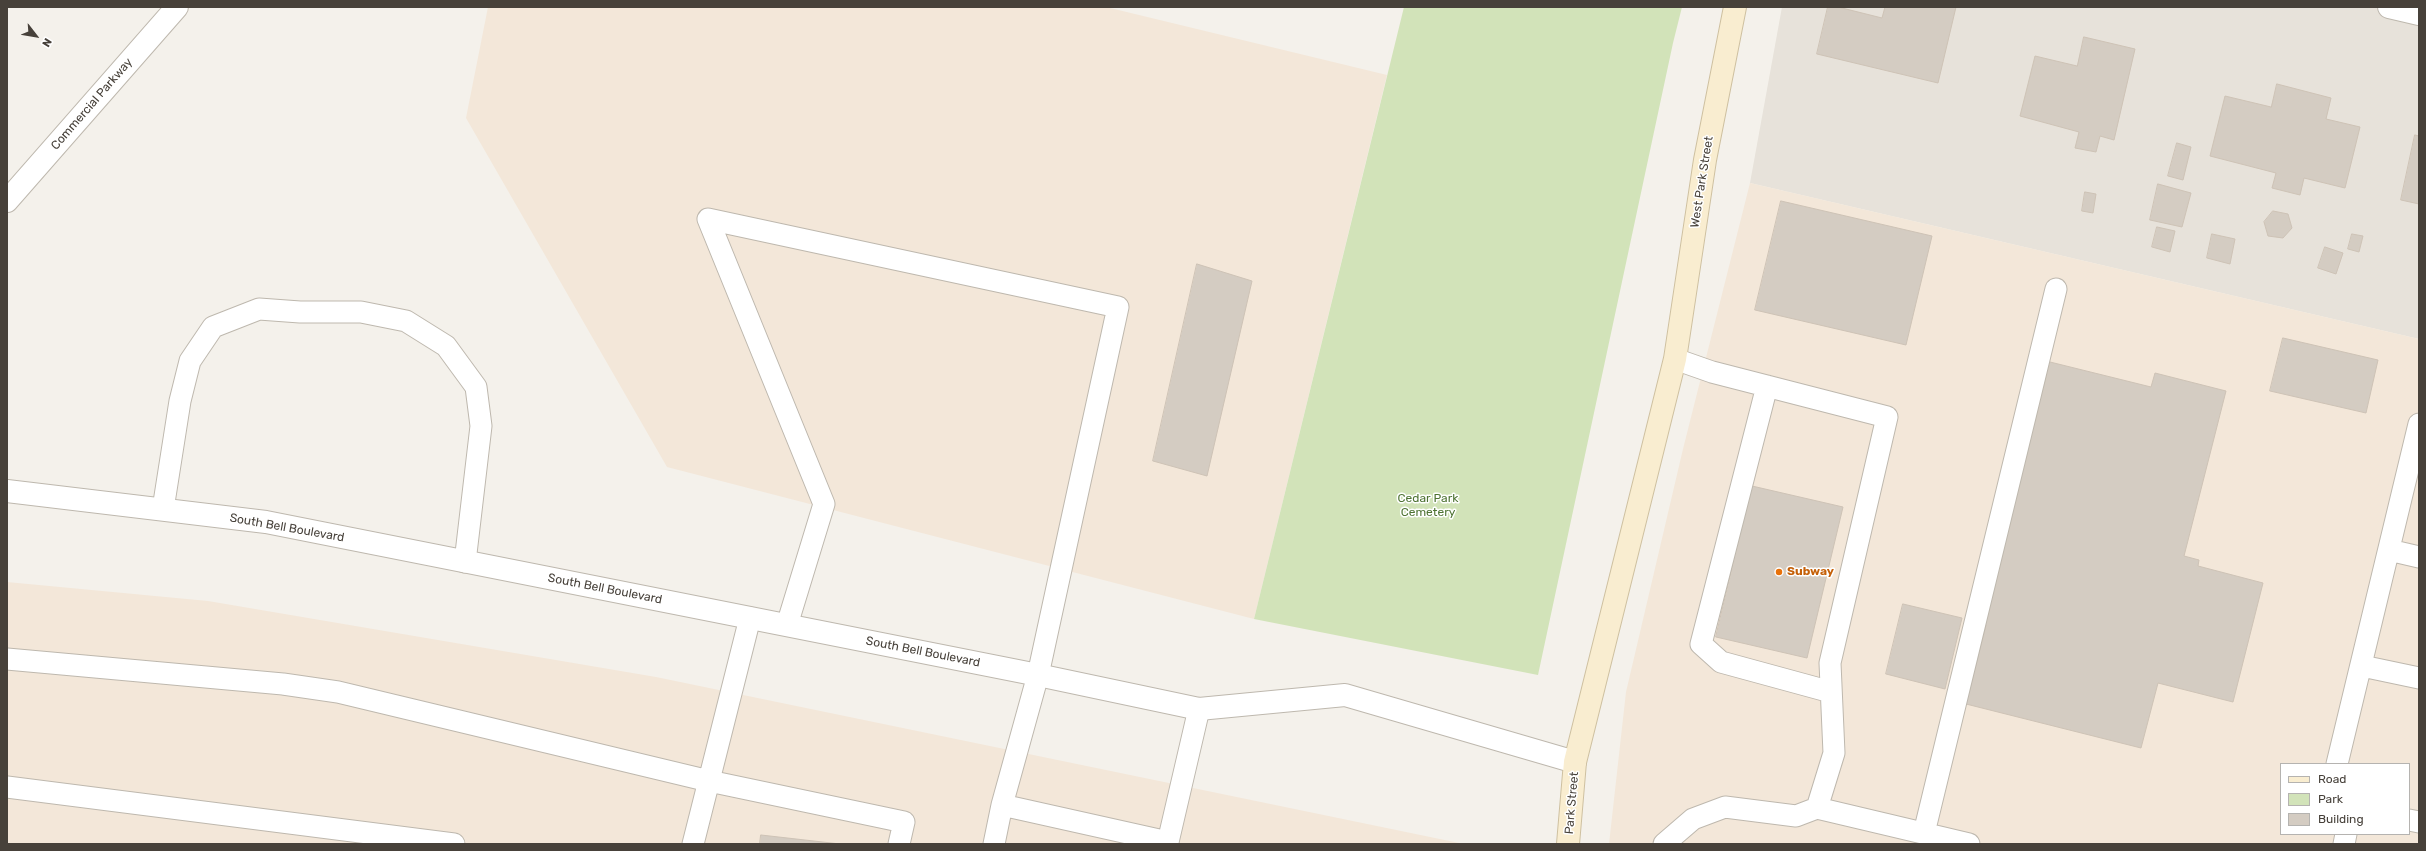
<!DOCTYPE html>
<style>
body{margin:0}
#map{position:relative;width:2426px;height:851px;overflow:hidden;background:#f4f1eb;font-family:Rubik,sans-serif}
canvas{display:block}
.frame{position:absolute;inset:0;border:8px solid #47413a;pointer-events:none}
.legend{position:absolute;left:2280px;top:763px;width:130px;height:72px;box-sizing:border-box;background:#fff;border:1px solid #b5b3b0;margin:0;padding:5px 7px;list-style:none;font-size:12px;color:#47413a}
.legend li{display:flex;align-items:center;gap:8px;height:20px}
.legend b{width:20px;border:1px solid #b5b3b0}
.north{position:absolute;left:16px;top:16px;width:40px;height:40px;-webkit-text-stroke:3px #fff;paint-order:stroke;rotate:121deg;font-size:11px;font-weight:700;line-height:16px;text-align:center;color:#47413a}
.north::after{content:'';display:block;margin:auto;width:14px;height:18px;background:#47413a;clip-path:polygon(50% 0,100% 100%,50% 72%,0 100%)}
</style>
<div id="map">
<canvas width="2426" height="851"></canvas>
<div class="frame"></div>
<ul class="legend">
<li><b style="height:5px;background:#f9edd0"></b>Road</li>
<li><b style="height:11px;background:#d2e3b9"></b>Park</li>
<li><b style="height:11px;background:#d4ccc2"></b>Building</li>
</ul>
<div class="north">N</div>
</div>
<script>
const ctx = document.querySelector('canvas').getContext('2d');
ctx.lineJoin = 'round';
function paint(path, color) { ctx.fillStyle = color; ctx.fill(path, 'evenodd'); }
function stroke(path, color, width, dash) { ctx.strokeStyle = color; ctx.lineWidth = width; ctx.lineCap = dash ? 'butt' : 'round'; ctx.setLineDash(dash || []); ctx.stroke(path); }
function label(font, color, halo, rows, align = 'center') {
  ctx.font = font + ' Rubik,sans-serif'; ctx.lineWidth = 3; ctx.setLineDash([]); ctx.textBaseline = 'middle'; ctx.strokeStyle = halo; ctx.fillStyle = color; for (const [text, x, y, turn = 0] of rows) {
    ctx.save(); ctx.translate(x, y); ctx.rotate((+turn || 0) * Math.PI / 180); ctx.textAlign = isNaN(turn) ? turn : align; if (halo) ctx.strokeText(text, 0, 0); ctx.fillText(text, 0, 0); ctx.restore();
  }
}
paint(new Path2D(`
 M1782,7H2419V339L1750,183Z`), '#e7e2da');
paint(new Path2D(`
 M488,7H1106L1387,75L1254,619L667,467L466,118Z
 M1750,183L2419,339V844H1609L1626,692L1683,449ZM2281,764H2409V834H2281Z
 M7,582L208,601L656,677L1464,844H7Z`), '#f3e7d9');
paint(new Path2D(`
 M1404,7H1682L1673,43L1538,675L1254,619Z`), '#d2e3b9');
const building = new Path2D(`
 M1828,7H1838L1882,18L1885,7H1956L1938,83L1817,54Z
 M2084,37L2135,49L2114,140L2100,136L2096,152L2075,148L2079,132L2020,116L2035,56L2077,66Z
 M2277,84L2331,98L2326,119L2360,127L2345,188L2304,178L2300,195L2272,188L2276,173L2210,156L2225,96L2271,107Z
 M2415,135L2419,136V204L2401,200Z
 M2177,143L2191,147L2183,180L2168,176Z
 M2158,184L2191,193L2182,227L2150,220Z
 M2085,192L2096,194L2093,213L2082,211Z
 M1781,201L1932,236L1906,345L1755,310Z
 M2273,211L2288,214L2292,228L2283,238L2268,236L2264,222Z
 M2157,227L2175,231L2170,252L2152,247Z
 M2212,234L2235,239L2230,264L2207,258Z
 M2352,234L2363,236L2359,252L2348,249Z
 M2325,247L2343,253L2336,274L2318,268Z
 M1197,264L1252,281L1207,476L1153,461Z
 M2283,338L2378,360L2366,413L2270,391Z
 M2050,362L2151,387L2155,373L2226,391L2184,556L2199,560L2198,566L2263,583L2233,702L2158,683L2141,748L1966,704L1986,625L1983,624Z
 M1752,486L1843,507L1807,658L1716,637Z
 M1903,604L1962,618L1945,689L1886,674Z
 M761,835L840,844H760Z`);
paint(building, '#d4ccc2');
stroke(building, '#cec3b6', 1);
const lane = new Path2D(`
 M1675,359L1712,372L1887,417L1830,663L1834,753L1817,808
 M1767,386L1701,644L1721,662L1831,692
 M163,509L180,401L190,361L213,327L259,309L300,312H361L406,321L446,346L476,387L481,426L465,562
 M2389,550L2419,557
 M787,625L824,504L708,219L1118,307L1038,675L1002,805L1168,842L1199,709
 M7,659L283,684L338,692L709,781L904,822L899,844
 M2362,666L2419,678
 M2337,764L2419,424
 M7,787L454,844
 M2409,820L2419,822
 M1924,833L2056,289
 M693,844L750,618
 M994,844L1002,805
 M1664,844L1693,819L1725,807L1796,816L1817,808L1969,844
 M2344,844L2346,834`);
const street = new Path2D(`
 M2389,7L2419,14
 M7,201L177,7
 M7,491L266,522L1038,675L1199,709L1345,695L1575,762`);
const secondary = new Path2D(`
 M1568,844L1575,762L1675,359L1705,160L1735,7`);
stroke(lane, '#beb8ae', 23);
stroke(street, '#beb8ae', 24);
stroke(secondary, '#cec0a0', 24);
stroke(lane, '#fff', 21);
stroke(street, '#fff', 22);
stroke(secondary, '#f9edd0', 22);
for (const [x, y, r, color] of [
 [1779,572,4,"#e8710a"]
]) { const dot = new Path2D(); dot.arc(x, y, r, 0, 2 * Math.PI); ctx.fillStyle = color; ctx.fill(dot); stroke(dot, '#fff', 1.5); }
label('12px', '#47413a', '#fff', [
 ["Commercial Parkway",92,104,-49],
 ["West Park Street",1702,182,-81],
 ["South Bell Boulevard",287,528,10],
 ["South Bell Boulevard",605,589,11],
 ["South Bell Boulevard",923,652,11],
 ["Park Street",1572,803,-85]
]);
label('12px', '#4e7333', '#fff', [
 ["Cedar Park",1428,499],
 ["Cemetery",1428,513]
]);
label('bold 12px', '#c56008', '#fff', [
 ["Subway",1787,572]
], 'left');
</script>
